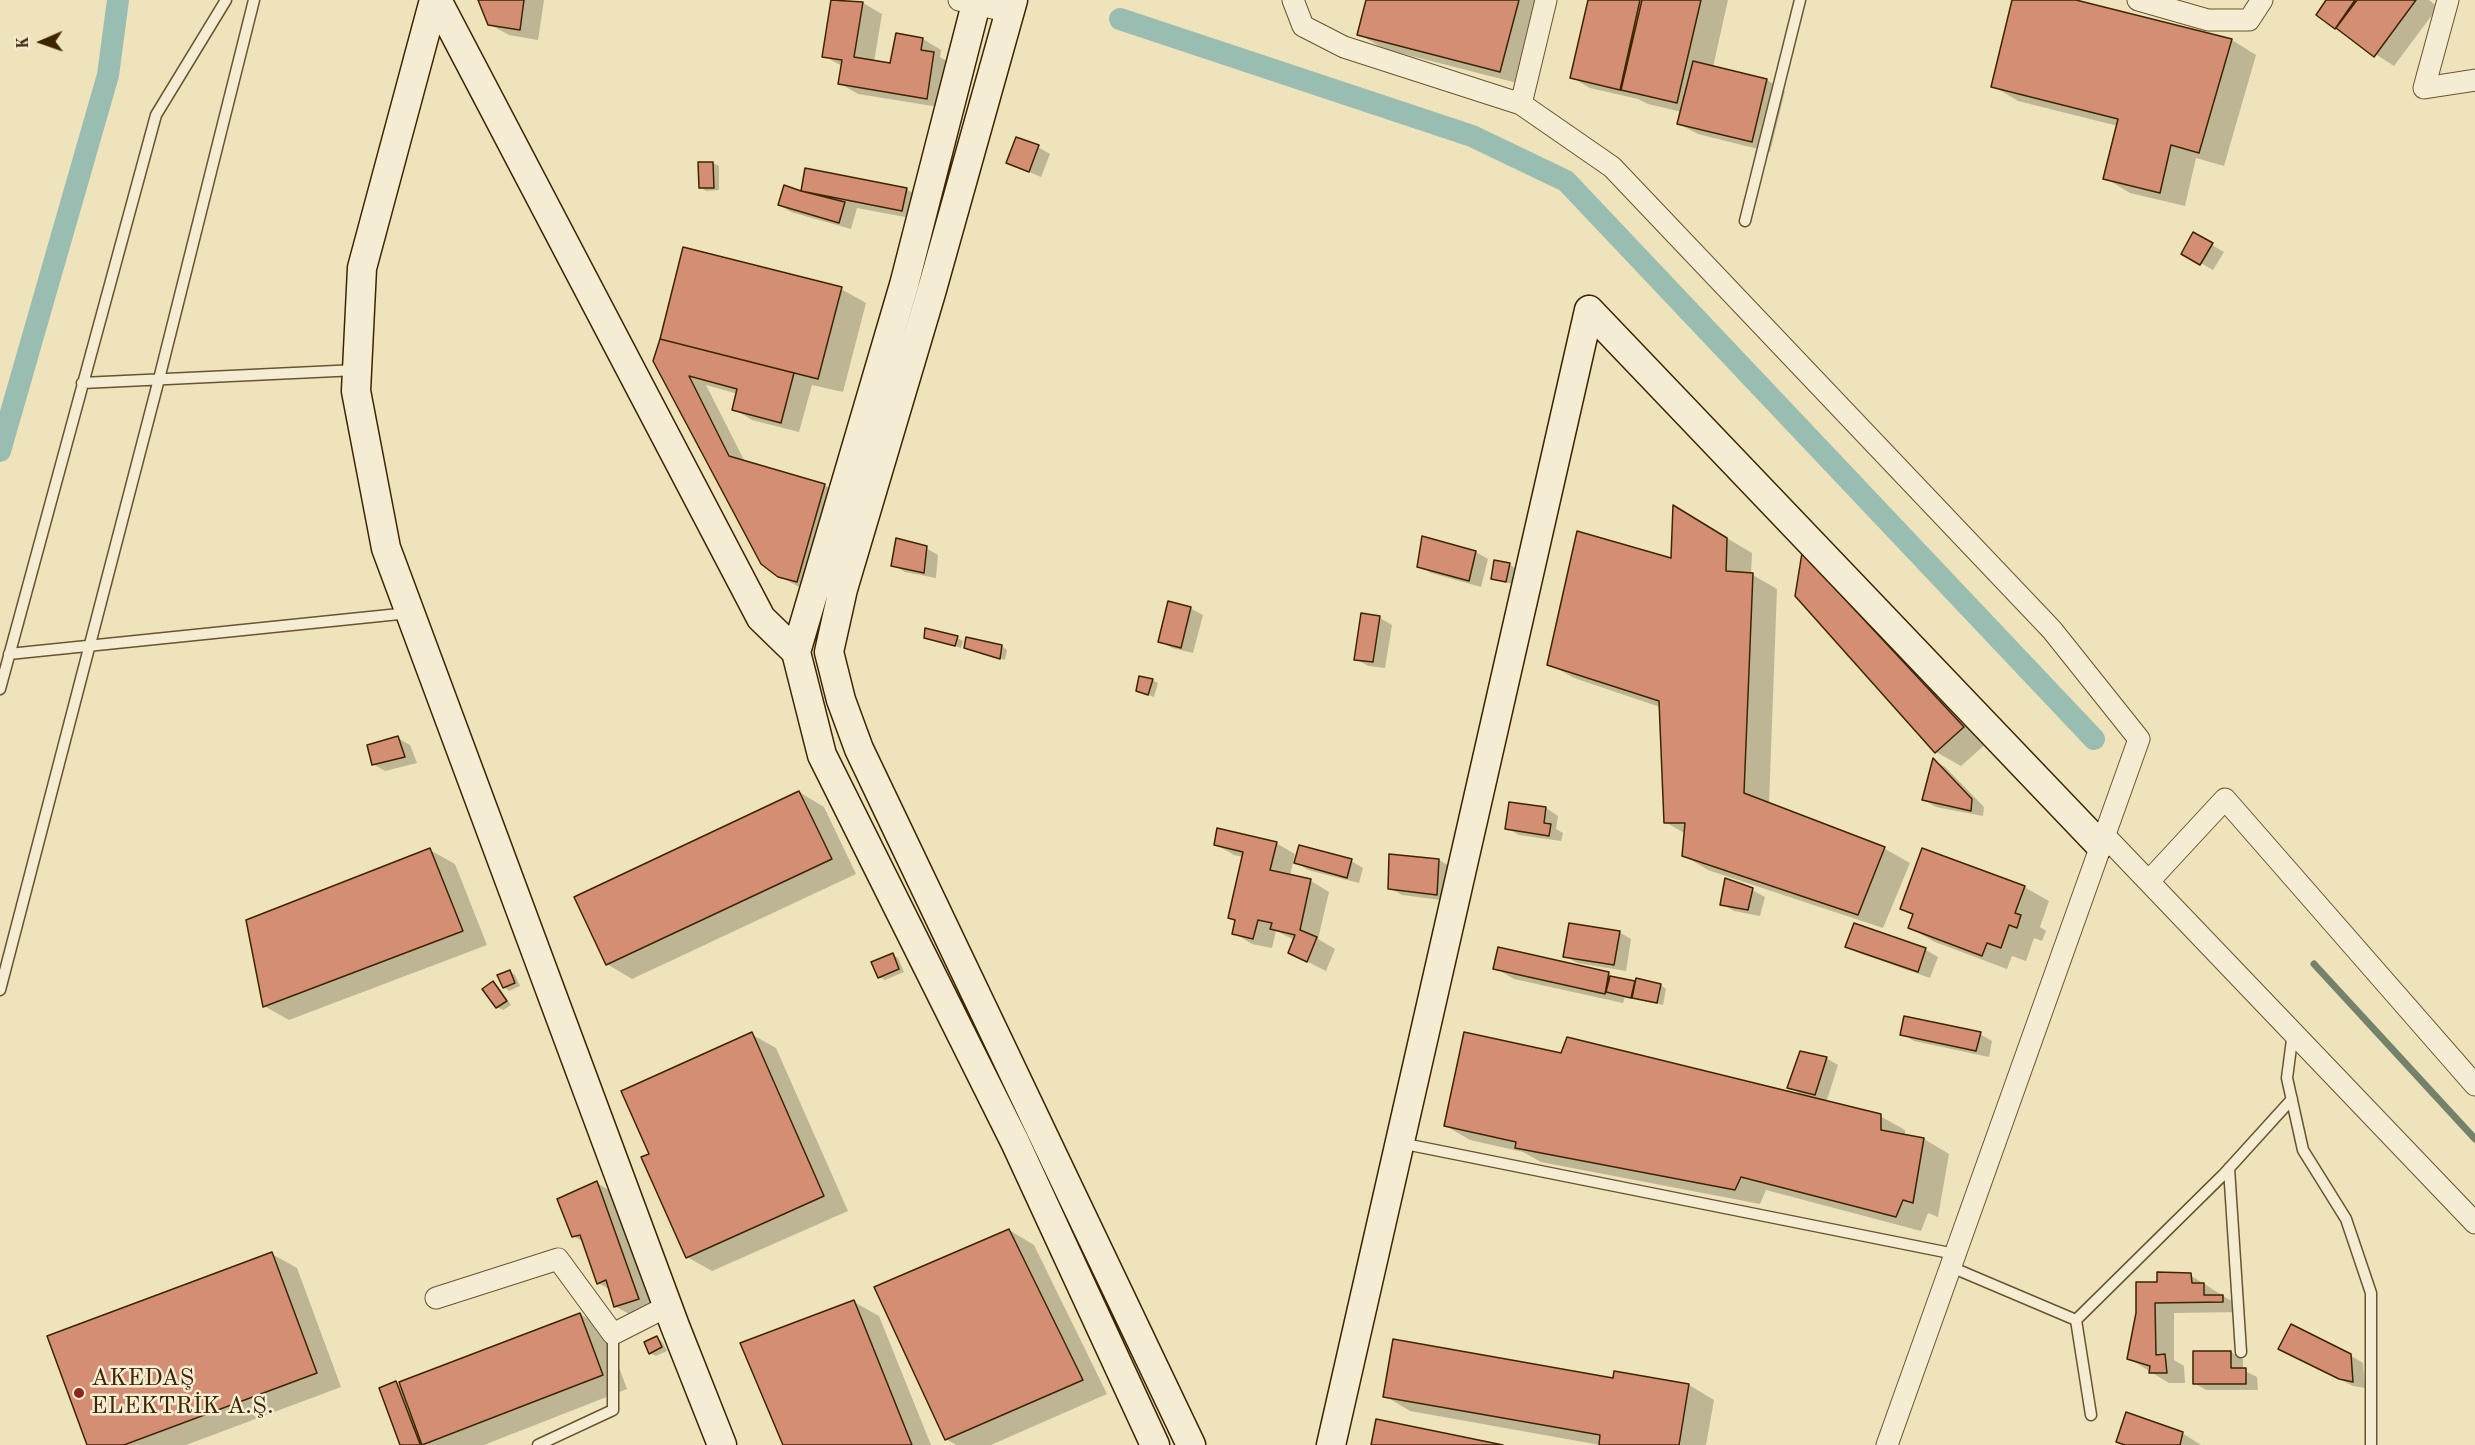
<!DOCTYPE html>
<meta charset="utf-8">
<style>
body{margin:0}
#map{position:relative;width:2475px;height:1445px;overflow:hidden;background:#eee3bb;font-family:"Old Standard TT",serif}
canvas{display:block}
.north{position:absolute;left:12px;top:12px;width:60px;height:60px;-webkit-text-stroke:4px #f4edd3;paint-order:stroke;rotate:268deg;font-size:16px;font-weight:700;line-height:24px;text-align:center;color:#3d2502}
.north::after{content:'';display:block;margin:auto;width:21px;height:27px;background:#3d2502;clip-path:polygon(50% 0,100% 100%,50% 72%,0 100%)}
</style>
<div id="map">
<canvas width="2475" height="1445"></canvas>
<div class="north">K</div>
</div>
<script>
const ctx = document.querySelector('canvas').getContext('2d');
ctx.lineJoin = 'round';
function paint(path, color) { ctx.fillStyle = color; ctx.fill(path, 'evenodd'); }
function stroke(path, color, width, dash) { ctx.strokeStyle = color; ctx.lineWidth = width; ctx.lineCap = dash ? 'butt' : 'round'; ctx.setLineDash(dash || []); ctx.stroke(path); }
function label(font, color, halo, rows, align = 'center') {
  ctx.font = font + ' "Old Standard TT",serif'; ctx.lineWidth = 5; ctx.setLineDash([]); ctx.textBaseline = 'middle'; ctx.strokeStyle = halo; ctx.fillStyle = color; for (const [text, x, y, turn = 0] of rows) {
    ctx.save(); ctx.translate(x, y); ctx.rotate((+turn || 0) * Math.PI / 180); ctx.textAlign = isNaN(turn) ? turn : align; if (halo) ctx.strokeText(text, 0, 0); ctx.fillText(text, 0, 0); ctx.restore();
  }
}
paint(new Path2D(`
 M480,0H544L538,40L509,35L489,24Z
 M833,0L863,3L882,14L874,62L892,65L923,39L941,50L940,57L952,64L945,108L858,94L839,83L842,66L824,56Z
 M1368,0H1547L1525,85L1384,49L1359,34Z
 M1589,0H1728L1713,67L1767,80L1785,91L1770,152L1698,134L1679,124L1682,112L1648,104L1638,99L1590,88L1571,77Z
 M2014,0H2069L2232,40L2256,55L2224,166L2196,158L2185,206L2130,193L2105,178L2118,126L2018,101L1993,86Z
 M2328,0H2429L2438,7L2394,66L2335,28Z
 M1038,147L1050,154L1041,177L1008,163Z
 M713,163L719,166V190L706,191L700,187V164Z
 M806,170L906,189L925,200L921,220L857,208L851,229L791,212L779,205L802,193Z
 M2193,234L2224,252L2213,270L2183,253Z
 M841,289L866,303L843,392L812,385L799,432L752,420L734,409L738,394L706,385L745,462L824,485L843,496L816,592L799,587L779,576L655,361L661,339Z
 M1698,521L1752,553L1751,574L1777,589L1769,804L1885,849L1910,863L1883,928L1708,870L1683,855L1686,834L1665,822L1660,707L1574,678L1549,664L1673,560Z
 M1423,538L1476,552L1488,559L1481,587L1431,573L1419,566Z
 M926,548L938,555L936,578L905,572L893,565Z
 M1803,555L1988,742L1961,766L1936,752Z
 M1509,564L1515,568L1512,584L1492,578Z
 M1190,608L1203,615L1193,653L1172,648L1160,641Z
 M1362,615L1380,618L1392,625L1385,668L1368,666L1356,659Z
 M925,637L957,638L963,641L961,648Z
 M967,639L1002,646L1007,650L1005,660L972,650Z
 M1152,680L1158,683L1154,697L1143,693Z
 M398,738L410,745L417,763L385,771L373,764Z
 M1933,760L1945,767L1984,807L1983,816L1936,807L1924,800Z
 M799,792L824,807L856,874L632,979L607,964Z
 M1546,808L1558,816L1556,829L1563,833L1561,841L1519,835L1506,828Z
 M1276,843L1295,854L1290,876L1311,881L1329,892L1318,939L1335,949L1326,971L1290,953L1295,940L1276,931L1272,948L1252,944L1234,933L1236,922L1229,917L1243,857L1234,855L1215,844Z
 M430,850L455,864L487,945L289,1020L264,1006Z
 M1439,860L1451,867L1449,901L1402,895L1390,888Z
 M1294,861H1351L1363,868L1359,883L1308,870Z
 M2024,887L2049,901L2040,927L2046,931L2042,941L2034,938L2026,961L2012,956L2007,969L1935,942L1910,928L1914,915L1902,908Z
 M1752,890L1765,897L1760,916L1734,911L1722,904Z
 M1855,924L1926,950L1938,957L1930,978L1859,953L1847,946Z
 M1619,932L1631,939L1626,971L1577,963L1565,956Z
 M1499,949L1609,974L1617,979L1661,985L1666,989L1663,1005L1625,997L1623,1003L1514,979L1495,968Z
 M893,955L898,958L904,972L885,980L879,977Z
 M510,972L515,975L520,986L509,991L504,987Z
 M493,983L498,986L511,1005L503,1010L497,1007L484,989Z
 M751,1034L776,1048L848,1211L712,1271L687,1257L651,1155Z
 M1902,1034H1980L1992,1041L1989,1057L1914,1041Z
 M1562,1055L1804,1096L1789,1087L1826,1058L1838,1065L1826,1103L1880,1116L1905,1130V1136L1924,1139L1949,1154L1938,1217L1928,1213L1921,1231L1766,1190L1760,1204L1541,1162L1523,1152L1470,1140L1446,1126Z
 M597,1183L615,1194L657,1310L634,1317L615,1306L611,1290L598,1283L584,1242L573,1236Z
 M1009,1230L1034,1245L1107,1394L991,1445H956L946,1439Z
 M272,1254L297,1268L341,1387L186,1445H89Z
 M2190,1275L2241,1307V1312L2174,1313V1360L2184,1366L2185,1383H2169L2128,1358L2158,1284Z
 M854,1302L879,1316L931,1445H784Z
 M580,1314L605,1329L627,1389L484,1445H402L396,1383L402,1386Z
 M657,1338L662,1341L667,1351L656,1356L650,1353Z
 M2231,1352L2243,1359V1370L2257,1377L2258,1390H2206L2194,1383Z
 M2292,1355H2350L2363,1363L2365,1388L2353,1386Z
 M1615,1372L1689,1385L1714,1400L1706,1445H1600L1410,1411L1385,1396L1614,1380Z
 M2182,1433L2201,1445H2124L2118,1442Z`), '#0003');
stroke(new Path2D(`
 M2314,964L2475,1139`), '#74816b', 7);
stroke(new Path2D(`
 M1120,19L1472,136L1566,181L2094,739
 M0,451L108,75L118,0`), '#99beb1', 22);
const building = new Path2D(`
 M478,0H524L520,30L488,25Z
 M831,0L863,2L854,57L890,63L896,33L923,38L921,50L934,52L927,99L838,84L842,60L822,57Z
 M1366,0H1519L1500,72L1357,35Z
 M1588,0H1640L1620,90L1570,78Z
 M1642,0H1701L1677,103L1621,90Z
 M2012,0H2076L2232,39L2199,153L2171,145L2160,193L2103,179L2118,119L1991,87Z
 M2326,0H2355L2335,29L2316,15Z
 M2357,0H2416L2374,57L2336,28Z
 M1693,61L1767,79L1752,142L1677,124Z
 M1016,137L1039,145L1029,172L1006,163Z
 M698,162H713L714,188H699Z
 M805,168L907,188L902,211L801,191Z
 M784,185L801,191L845,202L839,223L778,205Z
 M2193,232L2213,243L2200,265L2181,254Z
 M683,247L842,287L818,379L660,339Z
 M660,339L794,373L781,423L732,410L737,389L689,376L729,456L825,484L797,582L778,577L761,564L653,361Z
 M1673,505L1727,538L1726,571L1753,573L1744,793L1885,847L1858,915L1682,856L1685,823H1664L1659,701L1547,665L1577,531L1671,558Z
 M1422,536L1476,551L1469,581L1417,567Z
 M896,538L927,546L924,573L891,566Z
 M1802,553L1964,727L1935,753L1795,596Z
 M1494,560L1510,563L1506,582L1491,579Z
 M1168,601L1191,607L1181,648L1158,642Z
 M1361,613L1380,616L1373,662L1354,660Z
 M925,628L958,636L955,646L924,638Z
 M966,637L1002,645L1000,659L964,648Z
 M1139,676L1153,679L1148,695L1136,691Z
 M398,736L405,757L372,765L367,745Z
 M1933,758L1972,799L1971,811L1922,800Z
 M799,791L832,859L606,965L574,897Z
 M1509,802L1546,807L1544,823L1551,824L1549,836L1505,829Z
 M1217,828L1277,842L1270,870L1311,879L1300,930L1317,937L1307,962L1288,953L1295,935L1270,929L1272,923L1258,920L1253,939L1232,934L1235,920L1228,918L1243,852L1214,845Z
 M1299,845L1352,859L1347,878L1294,863Z
 M430,848L463,931L263,1007L246,920Z
 M1922,848L2025,886L2015,913L2021,915L2017,928L2009,925L2001,948L1987,943L1982,956L1908,928L1913,914L1900,909Z
 M1389,854L1439,859L1437,895L1388,889Z
 M1725,878L1753,888L1748,910L1720,905Z
 M1569,923L1620,931L1614,965L1563,957Z
 M1854,923L1926,948L1918,972L1845,947Z
 M1498,947L1609,972L1605,994L1493,969Z
 M893,953L899,969L878,978L871,962Z
 M510,970L515,983L503,988L497,975Z
 M1610,976L1635,981L1631,998L1606,992Z
 M1636,978L1661,984L1657,1003L1632,998Z
 M493,981L507,1001L496,1008L482,989Z
 M1904,1016L1981,1032L1976,1051L1900,1035Z
 M752,1032L824,1196L686,1258L641,1157L649,1154L621,1091Z
 M1464,1032L1561,1053L1567,1037L1881,1114V1130L1924,1138L1913,1203L1903,1200L1896,1217L1741,1177L1735,1190L1515,1148L1516,1142L1444,1126Z
 M1800,1051L1827,1057L1815,1095L1787,1088Z
 M597,1181L639,1299L614,1307L606,1280L597,1284L580,1235L572,1237L557,1199Z
 M1009,1229L1083,1380L945,1440L874,1287Z
 M272,1252L317,1373L124,1445H87L47,1336Z
 M2157,1272L2191,1273L2192,1283H2204V1295H2223V1302L2155,1303L2156,1355L2165,1354L2167,1373H2149L2150,1366L2127,1359L2136,1313V1282H2157Z
 M854,1300L912,1445H783L740,1343Z
 M580,1313L603,1375L422,1445L399,1382Z
 M2291,1324L2351,1354L2353,1382L2339,1379L2278,1349Z
 M657,1336L662,1347L649,1354L644,1342Z
 M1393,1339L1613,1378L1614,1371L1689,1384L1679,1445H1599L1600,1435L1383,1397Z
 M2193,1351H2231V1368H2246V1384H2193Z
 M396,1381L420,1444V1445H400L379,1388Z
 M2126,1412L2183,1432L2180,1445H2125L2116,1442Z
 M1376,1419L1503,1445H1371Z`);
paint(building, '#d48e74');
stroke(building, '#3d2502', 1.5);
const lane = new Path2D(`
 M1745,221L1800,0
 M82,383L357,370
 M9,654L409,613
 M0,689L156,115L226,0
 M0,990L159,379L254,0
 M2293,1032L2287,1078L2303,1150L2346,1219L2371,1293V1445
 M1400,1143L1955,1254
 M2229,1168L2241,1352
 M1951,1267L2076,1320
 M2091,1415L2076,1320L2223,1175L2292,1099
 M538,1445L613,1410V1334`);
const street = new Path2D(`
 M959,0L1010,12
 M1293,0L1303,26L1344,47L1521,104L1612,167L2052,630L2139,739L1887,1445
 M2138,0L2208,20H2249L2262,0
 M2448,0L2424,88L2475,80
 M1521,104L1546,0
 M2104,835L2475,1223
 M2149,881L2225,799L2475,1085
 M436,1298L558,1259L613,1334L668,1306`);
const secondary = new Path2D(`
 M434,0L362,268L356,391L386,548L675,1326L722,1445
 M437,0L761,618L796,652
 M977,0L904,285L796,652L822,755L1015,1142L1155,1445
 M1013,0L931,293L843,589L829,652L841,700L859,749L1191,1445
 M1589,310L2100,845
 M1331,1445L1589,310`);
stroke(lane, '#695430', 13);
stroke(street, '#695430', 23);
stroke(secondary, '#3d2502', 31);
stroke(lane, '#f4edd3', 10);
stroke(street, '#f4edd3', 21);
stroke(secondary, '#f4edd3', 28);
for (const [x, y, r, color] of [
 [79,1393,6,"#8f2418"]
]) { const dot = new Path2D(); dot.arc(x, y, r, 0, 2 * Math.PI); ctx.fillStyle = color; ctx.fill(dot); stroke(dot, '#f4edd3', 2); }
label('24px', '#3d2502', '#f4edd3', [
 ["AKEDAŞ",91,1379],
 ["ELEKTRİK A.Ş.",91,1407]
], 'left');
</script>
